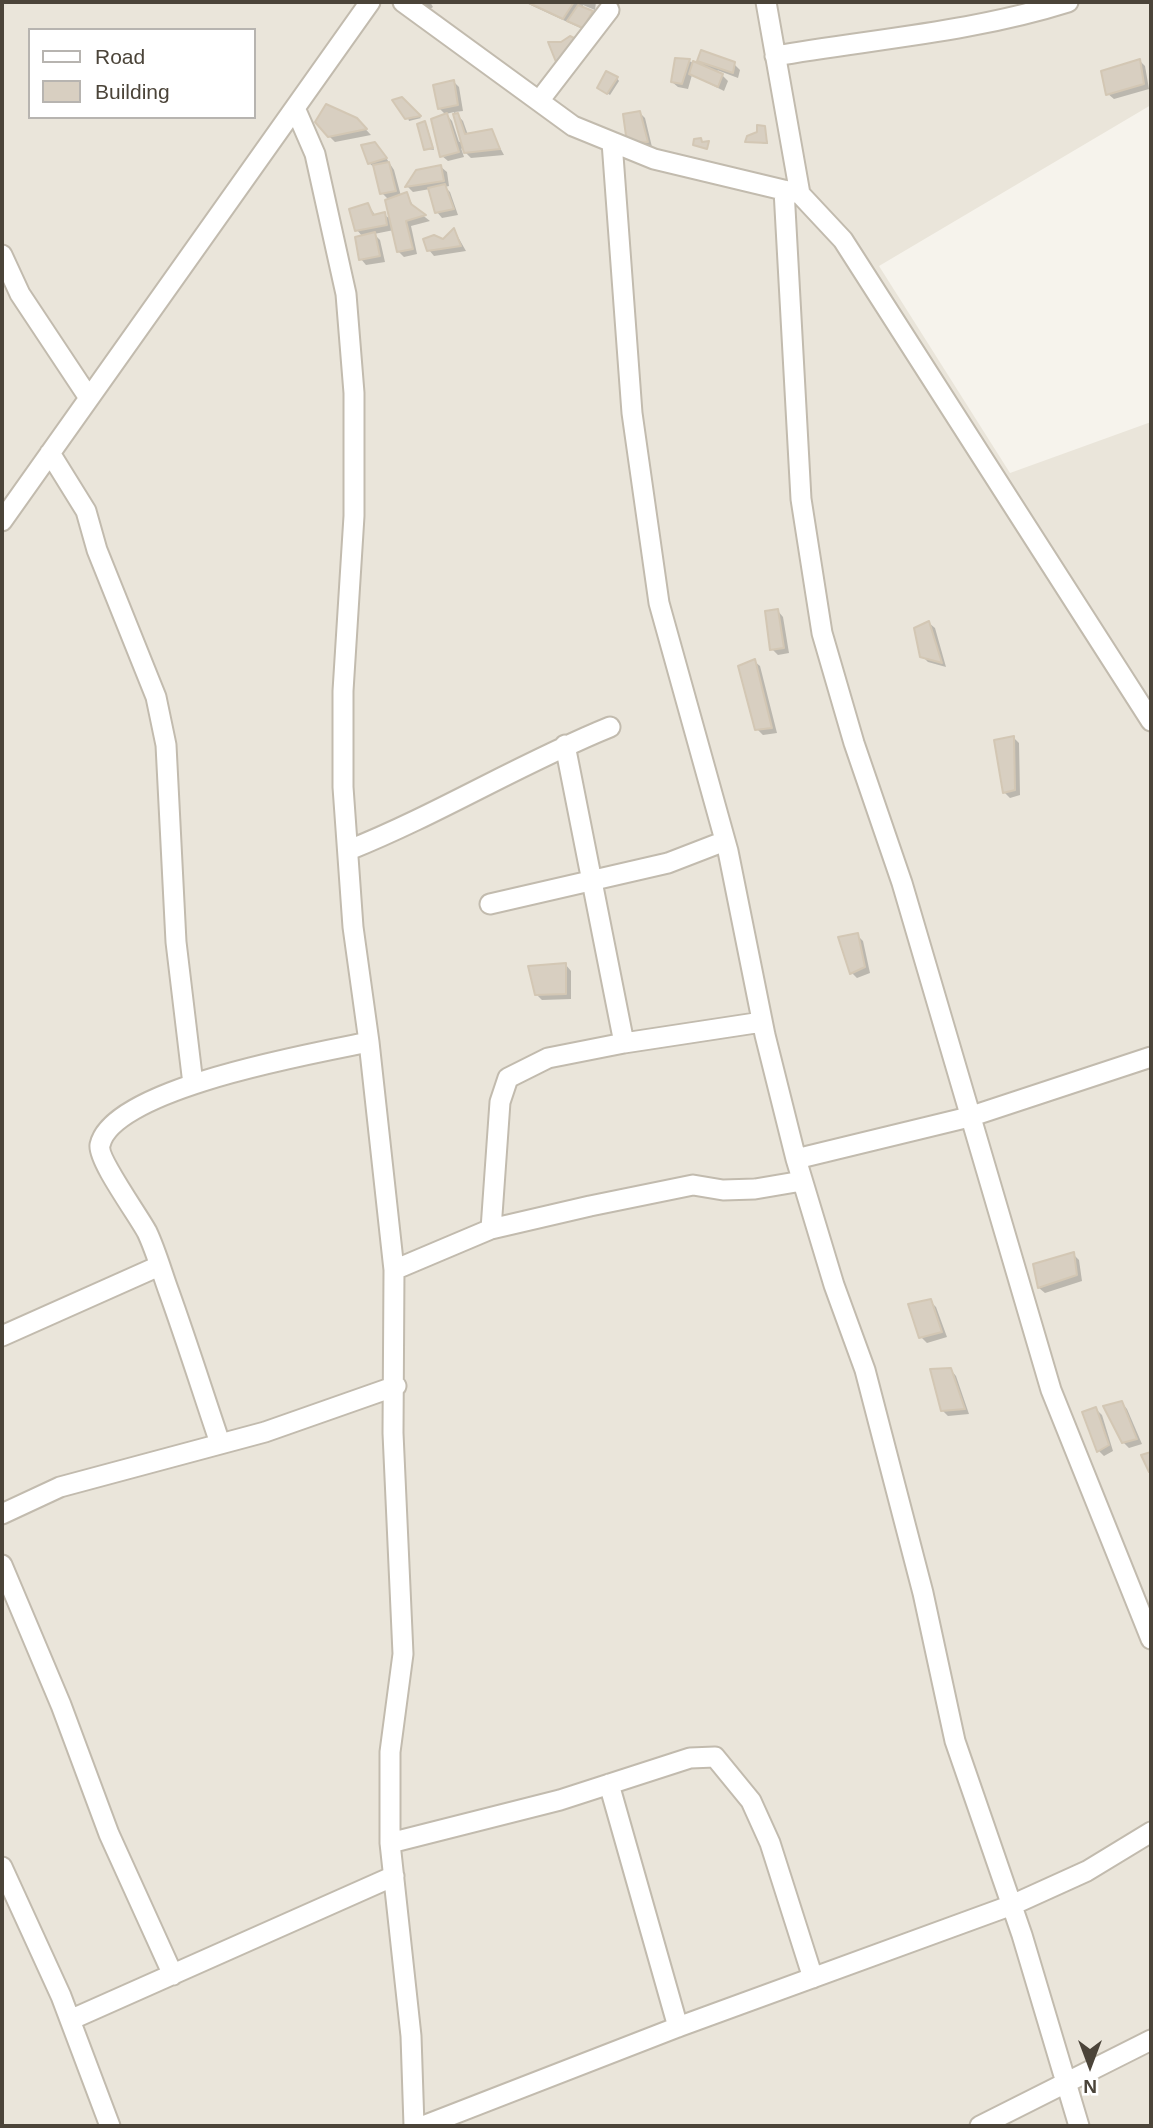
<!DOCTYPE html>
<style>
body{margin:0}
#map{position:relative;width:1153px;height:2128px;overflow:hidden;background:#f6f3ec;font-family:Arial,sans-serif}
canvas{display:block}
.frame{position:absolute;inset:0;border:4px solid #4b4439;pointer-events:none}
.legend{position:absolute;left:28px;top:28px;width:228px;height:91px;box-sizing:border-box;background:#fff;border:2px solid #b7b4b0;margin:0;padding:9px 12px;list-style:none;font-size:21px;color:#4b4439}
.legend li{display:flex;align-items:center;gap:14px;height:35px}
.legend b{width:35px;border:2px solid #b7b4b0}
.north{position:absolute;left:1055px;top:2030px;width:70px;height:70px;-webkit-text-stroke:5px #fff;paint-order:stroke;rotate:180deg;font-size:19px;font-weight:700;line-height:28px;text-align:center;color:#4b4439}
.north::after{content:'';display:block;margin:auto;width:24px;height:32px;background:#4b4439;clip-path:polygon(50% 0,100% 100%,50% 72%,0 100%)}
</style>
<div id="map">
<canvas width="1153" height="2128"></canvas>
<div class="frame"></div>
<ul class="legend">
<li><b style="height:9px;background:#fff"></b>Road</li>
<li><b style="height:19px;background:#d8cfc1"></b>Building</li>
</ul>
<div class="north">N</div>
</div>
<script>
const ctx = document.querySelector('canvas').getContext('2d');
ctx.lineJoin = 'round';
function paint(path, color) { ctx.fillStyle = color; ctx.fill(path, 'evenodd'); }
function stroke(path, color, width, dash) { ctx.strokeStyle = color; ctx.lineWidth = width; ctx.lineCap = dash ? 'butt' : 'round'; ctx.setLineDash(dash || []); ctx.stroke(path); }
paint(new Path2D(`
 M2,2H1151V105L879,266L1010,473L1151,422V2126H2ZM30,30H254V117H30Z`), '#eae5da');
paint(new Path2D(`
 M422,2H430L433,7L430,9Z
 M524,2H596L595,10L583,5L582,10L597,21L589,32Z
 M699,60L734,64L740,70L738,78L717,70L728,81L724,91L692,75L688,89L678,87L672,82L689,61L707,69Z
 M1140,61L1145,66L1149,89L1114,99L1108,94Z
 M617,78L619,81L610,95L602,90Z
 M454,82L459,87L463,111L455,112L463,121L468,135L491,131L504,155L471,158L461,148L464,157L448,161L442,156L446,115L439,108ZM454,112L462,141L459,142L452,121L446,114Z
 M402,99L421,118L409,121Z
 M640,113L645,118L652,147L634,148Z
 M356,119L371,135L335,142L329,136Z
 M425,123L427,126L434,150L426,149Z
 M764,128L768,144L747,141Z
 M381,150L394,170L401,196L406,194L416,210L430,221L411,226L417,254L404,257L398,251L394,230L374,234L380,240L385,262L366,265L361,259L363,237L357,230L368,205L376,216L384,214L392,221L389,200L382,193L376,169L369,163Z
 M441,167L447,172L449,186L445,187L450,192L458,215L442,218L437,212L430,189L413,192L408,187L417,171Z
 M454,230L466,251L434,256L429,250Z
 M778,611L783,617L789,653L778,655L772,649Z
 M929,623L935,628L946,667L928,662L922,656Z
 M754,661L760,666L777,733L763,735L757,729Z
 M1014,738L1019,743L1020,795L1010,798L1004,792Z
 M857,935L863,941L870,973L857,978L852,973Z
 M566,965L571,971V999L542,1000L536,994Z
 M1073,1254L1079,1260L1082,1281L1045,1293L1039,1288Z
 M930,1301L936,1307L947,1337L927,1343L921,1337Z
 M951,1370L956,1376L969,1414L948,1416L942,1410Z
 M1122,1403L1127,1409L1142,1444L1129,1448L1123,1442Z
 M1096,1409L1102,1415L1113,1451L1104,1456L1099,1451Z`), '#0003');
const building = new Path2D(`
 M527,2H574L563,19Z
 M578,5L593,11L583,28L567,21Z
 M570,36L578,40L564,64L556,62L548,42H561Z
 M701,50L735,62L733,73L697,61Z
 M675,58L690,59L682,84L671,82Z
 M1140,59L1144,84L1106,95L1101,71Z
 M693,61L723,74L718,87L689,74Z
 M606,71L618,77L607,94L597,88Z
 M454,80L458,105L438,109L433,85Z
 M402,97L421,116L405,119L392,100Z
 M326,104L357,118L367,129L328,137L315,122Z
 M640,111L648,142L627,143L623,114Z
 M447,113L459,152L440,157L431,119Z
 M458,113L465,134L492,129L500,149L464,153L453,114Z
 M425,121L433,148L424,150L417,124Z
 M757,125L765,126L767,143L745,142L747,136L757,132Z
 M701,138L702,142L709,141L707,149L693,145L694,139Z
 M375,142L387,158L368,164L361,145Z
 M389,162L396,191L380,194L373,165Z
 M441,165L444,181L405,187L416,170Z
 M445,184L454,209L435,213L428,188Z
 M407,192L411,204L426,215L406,221L413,249L397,252L385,200Z
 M368,203L373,215L385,212L387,225L355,231L349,209Z
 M454,228L461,246L427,251L423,239L434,235L443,239Z
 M375,232L380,256L359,260L355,237Z
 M778,609L784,648L770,650L765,611Z
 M929,621L942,663L920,657L914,628Z
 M755,659L772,728L755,730L738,666Z
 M1014,736L1015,790L1003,793L994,740Z
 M858,933L865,967L850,974L838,937Z
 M566,963V994L535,995L528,966Z
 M1074,1252L1077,1275L1038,1288L1033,1264Z
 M931,1299L942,1332L919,1338L908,1304Z
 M951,1368L965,1409L941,1411L930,1369Z
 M1122,1401L1137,1439L1122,1443L1103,1406Z
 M1096,1407L1109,1445L1097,1452L1082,1412Z
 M1151,1452V1471L1149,1472L1141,1455Z`);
paint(building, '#d8cfc1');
stroke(building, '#d3c7b4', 2);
const minor = new Path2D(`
 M403,2L573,126L654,159L800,194L843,240L1151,721
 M766,2L800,194
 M775,56C874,39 973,32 1068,2
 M539,101L609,10
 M295,108L315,154L346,294L354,393V516L343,691V787L353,927L369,1042L394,1270L393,1433L403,1654L390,1752V1843L411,2036L414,2126
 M612,142L632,413L659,603L728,851L765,1035L796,1159L834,1285L865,1370L923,1593L955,1741L1022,1935L1079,2126
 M784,190L801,499L822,633L854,743L902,883L1051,1390L1151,1639
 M2,255L20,294L89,398
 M50,453L86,511L97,550L156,697L166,745L176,942L193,1084
 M2,521L370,2
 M565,745L624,1043
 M349,850C439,814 521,763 610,727
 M490,904L668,863L725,841
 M796,1159L969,1117L1151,1057
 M491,1229L500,1102L508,1078L548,1058L624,1043L762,1022
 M394,1270L491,1229L590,1206L693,1185L723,1190L755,1189L802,1181
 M2,1336L159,1266
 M220,1443C203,1393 187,1342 169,1292C162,1273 156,1251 147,1232C138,1215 97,1159 100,1145C112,1088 316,1053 369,1042
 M2,1514L60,1487L265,1432L396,1386
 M2,1565L61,1705L109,1834L173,1975
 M609,1784L678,2027
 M390,1843L560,1800L690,1758L715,1757L751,1801L770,1843L813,1978
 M2,1867L61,1996L110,2126
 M70,2020L394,1876
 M423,2126L678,2027L1012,1905L1087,1871L1151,1832
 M980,2126L1151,2040`);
stroke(minor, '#c2bbae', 23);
stroke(minor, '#fff', 19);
</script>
